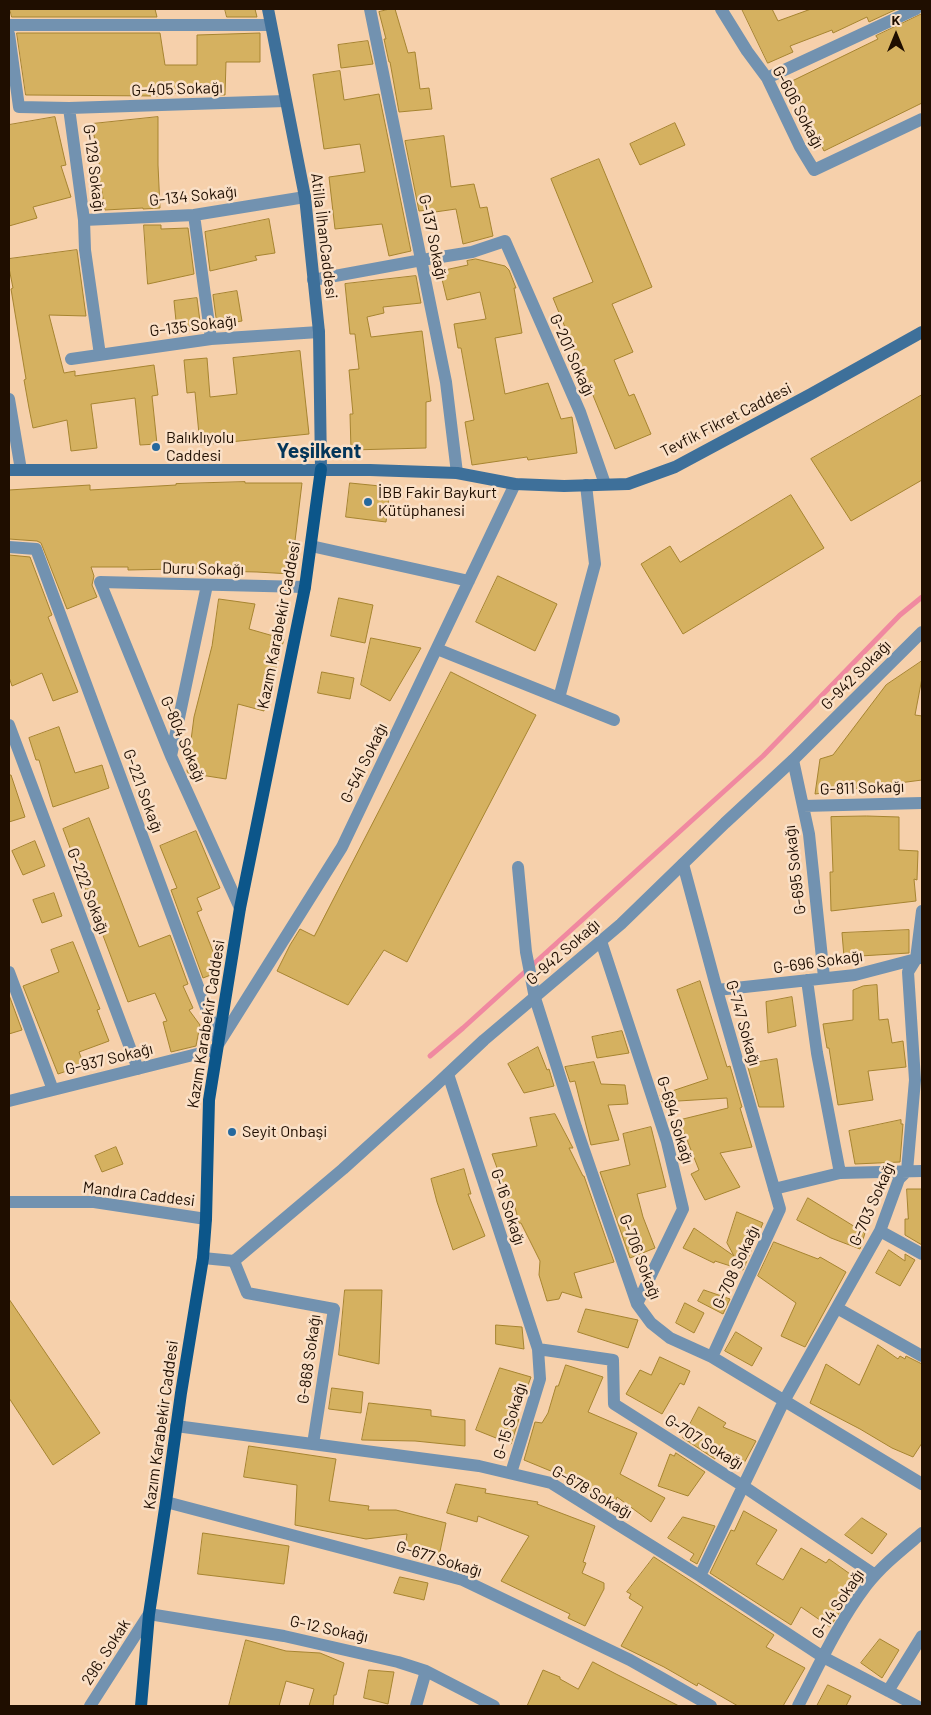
<!DOCTYPE html>
<meta charset="utf-8">
<style>
body{margin:0}
#map{position:relative;width:931px;height:1715px;overflow:hidden;background:#f6d0ab;font-family:Barlow,sans-serif}
canvas{display:block}
.frame{position:absolute;inset:0;border:10px solid #1f0e00;pointer-events:none}
.north{position:absolute;left:871px;top:10px;width:50px;height:50px;-webkit-text-stroke:4px #fae0c7;paint-order:stroke;rotate:0deg;font-size:14px;font-weight:700;line-height:20px;text-align:center;color:#1f0e00}
.north::after{content:'';display:block;margin:auto;width:18px;height:22px;background:#1f0e00;clip-path:polygon(50% 0,100% 100%,50% 72%,0 100%)}
</style>
<div id="map">
<canvas width="931" height="1715"></canvas>
<div class="frame"></div>
<div class="north">K</div>
</div>
<script>
const ctx = document.querySelector('canvas').getContext('2d');
ctx.lineJoin = 'round';
function stroke(path, color, width, dash) { ctx.strokeStyle = color; ctx.lineWidth = width; ctx.lineCap = dash ? 'butt' : 'round'; ctx.setLineDash(dash || []); ctx.stroke(path); }
function paint(path, color) { ctx.fillStyle = color; ctx.fill(path, 'evenodd'); }
function label(font, color, halo, rows, align = 'center') {
  ctx.font = font + ' Barlow,sans-serif'; ctx.lineWidth = 5; ctx.setLineDash([]); ctx.textBaseline = 'middle'; ctx.strokeStyle = halo; ctx.fillStyle = color; for (const [text, x, y, turn = 0] of rows) {
    ctx.save(); ctx.translate(x, y); ctx.rotate((+turn || 0) * Math.PI / 180); ctx.textAlign = isNaN(turn) ? turn : align; if (halo) ctx.strokeText(text, 0, 0); ctx.fillText(text, 0, 0); ctx.restore();
  }
}
stroke(new Path2D(`
 M430,1056L463,1028L763,756L900,615L922,597`), '#f089a0', 5);
const building = new Path2D(`
 M10,9H155L157,17H12Z
 M225,9H255L257,17H227Z
 M390,9H395L408,53L415,52L420,89L429,88L432,109L399,112L390,62H389L384,39H386L379,12Z
 M742,9H772L778,21L811,9H897L869,22L867,17L833,33L832,30L790,46L793,52L768,63Z
 M922,14V103L824,151L790,82L878,39L876,36Z
 M17,33H160L165,65H197V35L260,33V62H226L225,95L158,93V96L26,95Z
 M368,41L373,64L341,68L338,45Z
 M340,71L344,100L379,94L411,251L389,256L382,224L335,229L329,177L365,172L360,144L324,149L313,75Z
 M55,117L66,165L61,166L71,197L33,207L37,218L9,226V125Z
 M158,117V165L160,208L143,209V208L105,210L98,168H100L92,124Z
 M675,123L685,145L640,165L630,144Z
 M444,136L451,187L474,184L480,208L487,207L493,236L463,244L456,209L428,213L427,210L419,211L405,141Z
 M599,159L652,287L612,304L633,352L614,360L629,396L634,394L651,434L615,449L553,298L593,282L551,179Z
 M269,219L275,253L255,256L257,260L210,271L205,232Z
 M144,225H161V229L188,228L194,274L148,284Z
 M77,250L86,316L49,315L64,373L75,371V376L154,365L158,395L152,396L157,444L140,445L135,398L91,404L97,448L71,451L67,420L33,428L29,408L24,380L26,379L11,289L13,288L9,268V259Z
 M476,259L505,266L509,270L516,288H514L522,333L495,338L505,394L548,383L561,419L572,417L577,453L528,460L527,457L472,465L465,422L474,420L461,348H458L454,324L486,319L480,292L447,300L440,271L468,265L467,261Z
 M416,276L421,303L383,307L384,313L367,317L371,337L422,331L431,401L426,402V448L351,450L350,414H353L349,370L359,369L355,334H350L345,284Z
 M237,291L242,321L217,325L213,295Z
 M197,298L201,329L177,331L174,301Z
 M300,351L309,434L200,445L195,392L187,393L184,360L207,358L210,397L237,394L233,358Z
 M922,395V480L851,521L811,459Z
 M245,482V483H302L291,574L257,572L177,570V569L128,570V567H91L94,576L92,585L97,597L67,609L41,543L37,541L9,539V490L90,485V490L176,485V484Z
 M350,483L390,487L386,522L346,517Z
 M791,495L824,548L683,634L641,564L670,546L680,562Z
 M9,555L30,557L52,615L48,617L78,692L53,701L42,673L12,686L9,677Z
 M498,576L557,604L535,651L476,622Z
 M339,598L373,605L365,643L331,636Z
 M219,599L255,604L249,629L284,639L264,711L238,704L226,779L188,773L187,771L194,717L212,646Z
 M371,638L421,648L390,701L361,685Z
 M922,661V678L915,715L922,716V780L815,794L820,759L833,755L886,685Z
 M322,672L354,678L350,699L318,693Z
 M451,672L536,715L407,962L384,950L348,1005L277,971L290,945L300,929L314,936Z
 M59,727L75,773L102,765L109,788L53,807L39,760H36L29,738Z
 M9,775H11L25,817L9,822Z
 M867,816L899,817V850L918,851L917,880L914,879L916,901L831,911L830,872H833L831,817Z
 M89,818L139,947L170,935L188,984L183,986L193,1008L189,1010L200,1025L196,1046L171,1052L163,1022L167,1021L155,993L128,1002L63,829Z
 M196,831L220,888L197,898L202,910L197,912L221,971L203,978L171,890L177,888L160,846Z
 M35,841L45,866L23,875L12,851Z
 M54,893L62,916L42,923L33,900Z
 M909,930V953L844,957L842,933Z
 M73,942L100,1009L97,1010L109,1041L79,1052L84,1065L58,1074L23,986L59,972L51,950Z
 M700,981L727,1067L730,1066L742,1107L740,1108L752,1147L720,1153L740,1187L705,1200L691,1174L699,1170L679,1120L728,1108L727,1098L662,1102L660,1095L708,1079L677,990Z
 M877,985L879,1020L888,1019L892,1043L903,1041L906,1067L868,1071L873,1100L838,1105L829,1048H827L823,1024L853,1020V990L863,986Z
 M9,995L22,1030L9,1034Z
 M792,997L796,1026L768,1033L766,1002Z
 M622,1031L629,1053L597,1058L592,1037Z
 M538,1047L547,1070L549,1069L554,1086L524,1093L508,1064Z
 M777,1059L784,1107H759L747,1064Z
 M594,1062L601,1084L625,1085L628,1104L608,1105L619,1140L591,1145L575,1081L570,1082L565,1067Z
 M555,1114L573,1148H569L583,1176H584L614,1262L574,1273L582,1298L562,1292L559,1299L547,1301L539,1275L540,1261L521,1223H519L514,1203L510,1204L492,1154L537,1146L530,1118Z
 M901,1120V1124H903L900,1162L855,1164L849,1131Z
 M651,1127L666,1187L637,1194L643,1217L655,1248L630,1258L600,1172L630,1165L623,1134Z
 M116,1147L123,1164L102,1172L95,1156Z
 M464,1169L471,1194H468L485,1236L453,1250L437,1202L431,1179Z
 M907,1189H922V1245L905,1235V1219H908Z
 M808,1198L865,1233L860,1249L831,1238L797,1220Z
 M737,1212L763,1223L743,1270L715,1261L714,1263L683,1248L694,1228L734,1256L727,1243Z
 M774,1242L818,1259L820,1257L846,1272L805,1347L781,1336L796,1303L758,1276Z
 M889,1250L905,1261V1254L915,1260L900,1286L876,1273Z
 M345,1290H382L379,1364L339,1355Z
 M704,1290L730,1299L723,1314L698,1301Z
 M9,1299L100,1433L53,1465L9,1398Z
 M685,1303L704,1313L694,1333L676,1323Z
 M586,1309L638,1320L628,1348L578,1332Z
 M496,1325L522,1327L524,1349L496,1344Z
 M736,1332L762,1348L752,1366L725,1351Z
 M878,1345L898,1359L900,1356L905,1359L906,1356L922,1364V1443L913,1457L892,1448L860,1429L810,1403L826,1364L859,1385Z
 M660,1357L690,1371L684,1385L680,1383L662,1414L626,1394L640,1370L651,1375Z
 M566,1365L603,1377L588,1412L637,1433L620,1474L665,1498L651,1522L617,1497L614,1505L559,1472L558,1474L524,1460L535,1422L542,1423L548,1413L556,1386H558Z
 M500,1368L531,1377L516,1418L519,1419L511,1444L476,1430Z
 M332,1388L363,1392L361,1413L329,1409Z
 M369,1403L431,1410V1416L465,1420V1446L415,1441L362,1440Z
 M699,1407L726,1423L723,1427L756,1441L743,1465L720,1451L715,1459L683,1438Z
 M249,1446L336,1459L329,1501L369,1506L368,1510H396L446,1523L439,1556L405,1548L407,1534L366,1539L295,1525L297,1485L244,1477Z
 M676,1453L705,1472L688,1496L658,1486L670,1454L674,1456Z
 M456,1484L486,1489L485,1493L538,1502L537,1504L595,1526L583,1562L586,1563L582,1573L604,1583V1589L585,1626L568,1618L570,1614L501,1581L529,1536L478,1516L477,1522L447,1513Z
 M744,1511L777,1530L756,1564L783,1580L801,1548L826,1563L829,1559L860,1581L830,1627L801,1607L791,1625L710,1573L731,1530L734,1531Z
 M683,1517L715,1526L697,1564L690,1560L694,1554L668,1538Z
 M862,1518L887,1534L872,1554L845,1535Z
 M203,1533L289,1546L284,1584L198,1574Z
 M654,1557L774,1635L766,1647L805,1668L783,1706H738L698,1683L697,1686L664,1667L621,1646L643,1607L629,1598L631,1594L627,1592Z
 M400,1577L428,1583L424,1600L394,1593Z
 M880,1639L899,1650L882,1678L861,1663Z
 M246,1640L286,1651L320,1653L344,1663L336,1695H334L333,1706H309L314,1689L286,1681L279,1706H229Z
 M593,1662L616,1674L679,1706H527L543,1670L560,1677V1679L578,1689Z
 M369,1670L394,1672L388,1704L364,1698Z
 M828,1685L851,1696L846,1706H817Z`);
paint(building, '#d5b160');
stroke(building, '#a68430', 1);
stroke(new Path2D(`
 M370,9L446,382L457,473
 M721,9L747,51L767,78L800,147L814,170L922,119
 M9,25H270
 M9,34L19,107L69,108L285,101
 M767,78L916,9
 M69,108L84,220L85,250L100,355
 M194,215L211,339
 M84,220L194,215L305,197
 M313,280L422,260L472,252L505,241L580,412L605,484
 M71,359L211,339L319,332
 M9,399L21,470
 M311,546L469,581
 M9,547L36,549L219,1043
 M437,649L614,720
 M559,698L595,564L586,485
 M9,725L138,1069
 M171,756L207,585
 M793,760L809,834L824,977
 M803,806L922,803
 M683,864L717,990L780,1209L712,1357
 M518,867L526,952L535,998L576,1127L637,1304L651,1323L670,1338L712,1357L922,1484
 M240,908L171,756L100,582L305,587
 M601,941L667,1142L683,1209L637,1304
 M9,972L53,1090
 M807,980L817,1053L840,1173
 M717,990L855,975L920,958
 M219,1043L342,847L515,484
 M448,1074L538,1349L540,1379L511,1473
 M9,1101L217,1049
 M774,1189L840,1173L922,1171
 M880,1231L922,1254
 M234,1261L247,1293L334,1309L313,1444
 M837,1308L922,1356
 M538,1349L613,1360L614,1404L743,1486L875,1575
 M176,1426L479,1466L551,1483L700,1576L823,1657L917,1706
 M166,1502L463,1580L630,1660L711,1706
 M700,1576L784,1401L880,1231L899,1179L907,1171L915,1080L908,972L916,959L922,911
 M888,1691L922,1636
 M90,1706L149,1614L284,1636L398,1662L426,1671L494,1706
 M416,1706L426,1671
 M798,1706C819,1665 838,1623 866,1586C881,1566 903,1549 922,1533`), '#7292b0', 12);
stroke(new Path2D(`
 M9,1202H94L206,1219
 M203,1258L234,1261L343,1169L436,1085L484,1040L621,924L725,823L793,760L922,632`), '#7292b0', 12);
stroke(new Path2D(`
 M268,9L305,197L319,332L321,469
 M9,470H370L457,473L515,484L564,486L628,484L675,467L811,394L922,332`), '#3e709a', 12);
stroke(new Path2D(`
 M141,1706L149,1614L166,1502L181,1393L203,1258L206,1219L209,1100L240,908L305,587L321,469`), '#0c568a', 12);
for (const [x, y, r, color] of [
 [156,447,5,"#25699e"],
 [368,502,5,"#25699e"],
 [232,1132,5,"#25699e"]
]) { const dot = new Path2D(); dot.arc(x, y, r, 0, 2 * Math.PI); ctx.fillStyle = color; ctx.fill(dot); stroke(dot, '#fae0c7', 2); }
label('16px', '#1f0e00', '#fae0c7', [
 ["G-405 Sokağı",177,89,-2],
 ["G-606 Sokağı",798,107,62],
 ["G-129 Sokağı",94,168,83],
 ["G-134 Sokağı",193,196,-6],
 ["Atilla İlhanCaddesi",324,236,83],
 ["G-137 Sokağı",433,237,78],
 ["G-135 Sokağı",193,326,-7],
 ["G-201 Sokağı",572,355,66],
 ["Tevfik Fikret Caddesi",726,420,-27],
 ["Duru Sokağı",203,569,1],
 ["Kazım Karabekir Caddesi",279,625,-79],
 ["G-942 Sokağı",856,675,-45],
 ["G-804 Sokağı",183,739,67],
 ["G-541 Sokağı",364,763,-64],
 ["G-811 Sokağı",862,788,-2],
 ["G-221 Sokağı",143,791,70],
 ["G-695 Sokağı",795,870,-97],
 ["G-222 Sokağı",88,891,69],
 ["G-942 Sokağı",563,952,-41],
 ["G-696 Sokağı",818,962,-8],
 ["G-747 Sokağı",743,1023,74],
 ["Kazım Karabekir Caddesi",206,1024,-81],
 ["G-937 Sokağı",109,1059,-14],
 ["G-694 Sokağı",675,1120,73],
 ["Mandıra Caddesi",139,1194,7],
 ["G-703 Sokağı",872,1204,-66],
 ["G-16 Sokağı",508,1207,72],
 ["G-706 Sokağı",640,1257,69],
 ["G-708 Sokağı",736,1267,-65],
 ["G-868 Sokağı",309,1359,-82],
 ["G-15 Sokağı",510,1421,-73],
 ["Kazım Karabekir Caddesi",161,1425,-82],
 ["G-707 Sokağı",704,1442,32],
 ["G-678 Sokağı",592,1492,30],
 ["G-677 Sokağı",439,1559,17],
 ["G-14 Sokağı",838,1604,-56],
 ["G-12 Sokağı",329,1629,12],
 ["296. Sokak",106,1652,-57]
]);
label('16px', '#1f0e00', '#fae0c7', [
 ["Balıklıyolu",166,438],
 ["Caddesi",166,456],
 ["İBB Fakir Baykurt",378,493],
 ["Kütüphanesi",378,511],
 ["Seyit Onbaşi",242,1132]
], 'left');
label('bold 21px', '#033559', '#fae0c7', [
 ["Yeşilkent",319,451]
]);
</script>
